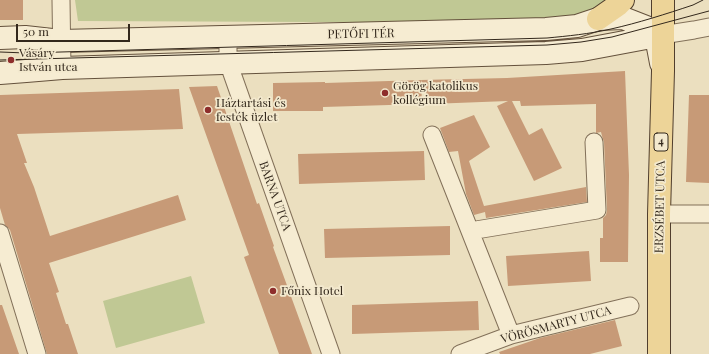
<!DOCTYPE html>
<meta charset="utf-8">
<style>
body{margin:0}
#map{position:relative;width:709px;height:354px;overflow:hidden;background:#ebdfbf;font-family:"Playfair Display",serif}
canvas{display:block}
.scale{position:absolute;left:16px;top:24px;width:114px;height:18px;box-sizing:border-box;border:2px solid #33281c;border-top:0;padding-left:5px;font-size:12px;line-height:14px;white-space:nowrap;color:#33281c;-webkit-text-stroke:3px #f3e9ce;paint-order:stroke}
</style>
<div id="map">
<canvas width="709" height="354"></canvas>
<div class="scale">50 m</div>
</div>
<script>
const ctx = document.querySelector('canvas').getContext('2d');
ctx.lineJoin = 'round';
function paint(path, color) { ctx.fillStyle = color; ctx.fill(path, 'evenodd'); }
function stroke(path, color, width, dash) { ctx.strokeStyle = color; ctx.lineWidth = width; ctx.lineCap = dash ? 'butt' : 'round'; ctx.setLineDash(dash || []); ctx.stroke(path); }
function label(font, color, halo, rows, align = 'center') {
  ctx.font = font + ' "Playfair Display",serif'; ctx.lineWidth = 3.5; ctx.setLineDash([]); ctx.textBaseline = 'middle'; ctx.strokeStyle = halo; ctx.fillStyle = color; for (const [text, x, y, turn = 0] of rows) {
    ctx.save(); ctx.translate(x, y); ctx.rotate((+turn || 0) * Math.PI / 180); ctx.textAlign = isNaN(turn) ? turn : align; if (halo) ctx.strokeText(text, 0, 0); ctx.fillText(text, 0, 0); ctx.restore();
  }
}
paint(new Path2D(`
 M75,0H616L596,13L547,23L78,21Z
 M191,276L205,323L116,348L103,301Z`), '#c0c894');
paint(new Path2D(`
 M0,0H23V20H0Z
 M625,71L629,175L628,262H600V238H603V218L606,215L607,210L604,142L602,136L601,132L596,133V104L521,106L520,101H512L529,135L542,128L562,168L534,181L497,106L508,101L430,104L421,80L507,78Z
 M421,80L422,104L323,107V111H273V83L325,82V83Z
 M217,86L257,204L259,203L274,246L273,247L312,354H279L244,257L249,255L189,87Z
 M179,89L183,129L17,134L27,163H24L34,187L50,236L178,195L186,220L49,263L59,292L56,293L66,324H68L78,354H47L10,230L5,225L0,208V95Z
 M689,95H709V183L686,182Z
 M474,115L490,147L469,161L484,206L586,187L587,202L486,218L485,212L474,215L466,194L458,151L449,152L440,128Z
 M424,151L425,180L299,184L298,154Z
 M450,226V255L325,258L324,229Z
 M589,251L591,281L508,286L506,256Z
 M478,301L479,330L352,334V305Z
 M0,305H2L19,354H0Z
 M615,320L622,346L590,354H500L499,352L540,338Z`), '#c79a77');
const street = new Path2D(`
 M61,0L62,68
 M662,35L694,30L709,27
 M228,37V62L331,354
 M432,135L511,335
 M659,214H709
 M470,231L597,210L594,142
 M0,233L37,354
 M460,354L511,335L630,306`);
const secondary = new Path2D(`
 M0,38L25,37L61,41L546,29L577,26L598,19L623,18L646,27L657,42L661,63
 M0,73L26,71L62,68L546,53L582,50L662,35`);
const primary = new Path2D(`
 M598,19L618,5L623,0
 M659,354V214L663,71V0`);
stroke(street, '#827059', 19);
stroke(secondary, '#64513c', 24);
stroke(primary, '#503e2d', 24);
stroke(street, '#f6ecd2', 17);
stroke(secondary, '#f6ecd2', 22);
stroke(primary, '#edd498', 22);
stroke(new Path2D(`
 M0,52L26,53L547,38C568,36 589,34 611,29C638,23 666,14 693,5L703,0
 M0,60L547,45L581,42L612,37L709,11`), '#33281c', 1);
for (const [x, y, r, color] of [
 [11,60,4,"#8e2e2c"],
 [385,93,4,"#8e2e2c"],
 [208,110,4,"#8e2e2c"],
 [273,291,4,"#8e2e2c"]
]) { const dot = new Path2D(); dot.arc(x, y, r, 0, 2 * Math.PI); ctx.fillStyle = color; ctx.fill(dot); stroke(dot, '#f3e9ce', 1.5); }
for (const [x, y, w] of [
 [661,142,14]
]) { const box = new Path2D(); box.roundRect(x - w / 2, y - 9, w, 18, 3); ctx.fillStyle = '#f3e9ce'; ctx.fill(box); stroke(box, '#33281c', 1); }
label('bold 11px', '#33281c', null, [
 ["4",661,142]
]);
label('12px', '#33281c', '#f3e9ce', [
 ["PETŐFI TÉR",361,34,-1],
 ["BARNA UTCA",275,196,70],
 ["ERZSÉBET UTCA",660,207,-89],
 ["VÖRÖSMARTY UTCA",556,325,-15]
]);
label('12px', '#33281c', '#f3e9ce', [
 ["Vásáry",19,53],
 ["István utca",19,67],
 ["Görög katolikus",393,86],
 ["kollégium",393,100],
 ["Háztartási és",216,103],
 ["festék üzlet",216,117],
 ["Főnix Hotel",281,291]
], 'left');
</script>
